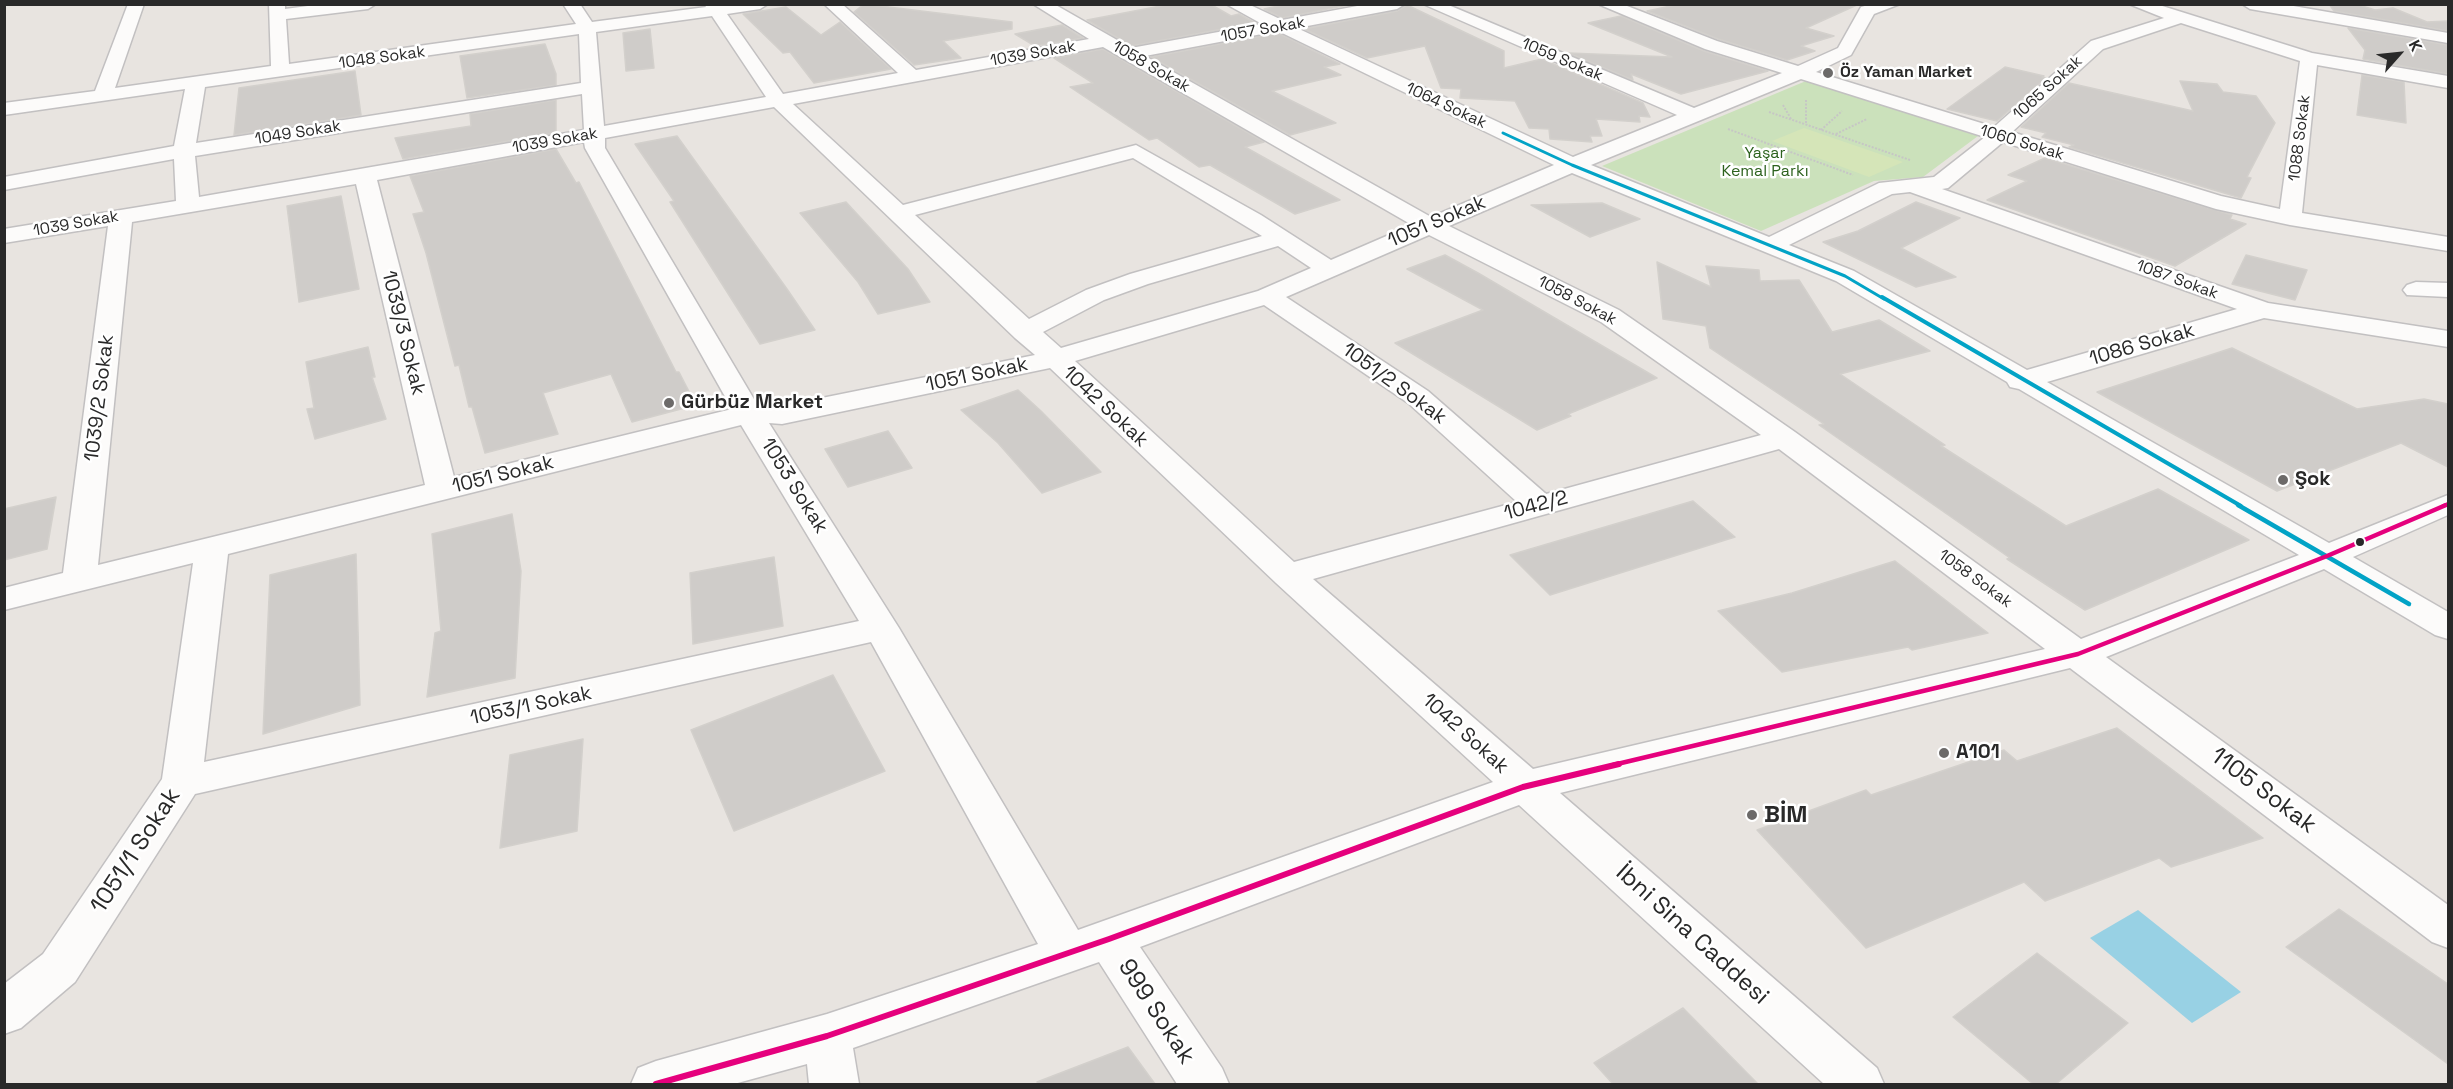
<!DOCTYPE html>
<meta charset="utf-8">
<style>
body{margin:0}
#map{position:relative;width:2453px;height:1089px;overflow:hidden;background:#e8e4e0;font-family:"Space Grotesk",sans-serif}
canvas{display:block}
.frame{position:absolute;inset:0;border:6px solid #292929;pointer-events:none}
.north{position:absolute;left:2369px;top:24px;width:60px;height:60px;-webkit-text-stroke:4px #fff;paint-order:stroke;rotate:63deg;font-size:16px;font-weight:700;line-height:24px;text-align:center;color:#292929}
.north::after{content:'';display:block;margin:auto;width:21px;height:27px;background:#292929;clip-path:polygon(50% 0,100% 100%,50% 72%,0 100%)}
</style>
<div id="map">
<canvas width="2453" height="1089"></canvas>
<div class="frame"></div>
<div class="north">K</div>
</div>
<script>
const ctx = document.querySelector('canvas').getContext('2d');
ctx.lineJoin = 'round';
function paint(path, color) { ctx.fillStyle = color; ctx.fill(path, 'evenodd'); }
function stroke(path, color, width, dash) { ctx.strokeStyle = color; ctx.lineWidth = width; ctx.lineCap = dash ? 'butt' : 'round'; ctx.setLineDash(dash || []); ctx.stroke(path); }
function label(font, color, halo, rows, align = 'center') {
  ctx.font = font + ' "Space Grotesk",sans-serif'; ctx.lineWidth = 5; ctx.setLineDash([]); ctx.textBaseline = 'middle'; ctx.strokeStyle = halo; ctx.fillStyle = color; for (const [text, x, y, turn = 0] of rows) {
    ctx.save(); ctx.translate(x, y); ctx.rotate((+turn || 0) * Math.PI / 180); ctx.textAlign = isNaN(turn) ? turn : align; if (halo) ctx.strokeText(text, 0, 0); ctx.fillText(text, 0, 0); ctx.restore();
  }
}
paint(new Path2D(`
 M1806,81L1978,136L1923,177L1874,181L1761,231L1602,166Z`), '#cbe1bb');
paint(new Path2D(`
 M1804,128L1903,162L1869,177L1772,141Z`), '#d5e5b8');
paint(new Path2D(`
 M2138,910L2241,992L2192,1023L2090,938Z`), '#98d1e4');
const building = new Path2D(`
 M864,4L1012,22V29L943,41L961,58L914,65L854,12Z
 M1171,4H1210L1231,16L1239,14L1255,23L1131,46L1087,20Z
 M1287,4H1353L1282,18L1264,9Z
 M1680,4H1859L1806,28L1834,36L1801,46L1815,51L1787,60L1718,39L1647,11Z
 M2329,4H2356L2375,10L2393,8L2427,22L2448,21V31L2334,11Z
 M1407,5L1504,51V68L1542,59L1643,103L1650,117L1639,116L1640,122L1596,119L1602,136H1590L1592,142L1550,139L1549,129L1529,128L1515,101L1460,98L1461,89L1441,88L1425,46L1367,58L1304,29L1397,11Z
 M786,7L821,35L840,22L891,69L814,83L790,52L783,53L743,14Z
 M1621,16L1704,51L1768,71L1681,94L1631,74L1633,80L1568,53L1672,57L1588,23Z
 M1062,25L1083,38L1035,46L1015,34Z
 M2348,28L2448,45V74L2363,59L2365,50Z
 M650,29L654,68L626,71L623,33Z
 M1278,33L1340,64L1324,67L1341,75L1272,91L1336,123L1290,135L1151,57Z
 M545,44L556,74V85L467,98L460,56Z
 M1103,49L1264,142L1245,147L1340,200L1295,214L1210,165L1199,167L1157,138L1149,140L1070,87L1093,83L1054,58Z
 M2005,67L2044,76L2042,77L2046,78L1997,121L1947,109Z
 M355,71L361,115L234,135L239,88Z
 M2362,75L2404,82L2406,123L2357,115Z
 M2180,81L2217,84L2223,92L2256,96L2275,123L2247,177L2251,178L2241,198L2069,147L2074,145L2042,137L2046,133L2021,127L2069,83L2193,111Z
 M556,100V133L403,159L395,138L471,126L470,114Z
 M677,136L787,289L815,330L760,344L670,202L674,201L635,144Z
 M556,149L576,183L579,182L676,372H679L696,405L632,422L611,374L543,393L558,434L485,453L472,407H469L459,365L455,366L426,253L413,214L424,212L410,176Z
 M2045,158L2232,215L2230,219L2246,224L2175,266L1987,200L2027,181L2008,175Z
 M341,196L359,289L299,302L287,206Z
 M846,202L908,269L930,302L878,314L858,282L800,213Z
 M1916,202L1960,218L1901,248L1956,277L1916,287L1823,242L1858,231Z
 M1602,203L1640,219L1590,237L1531,205Z
 M1445,255L1478,273L1657,378L1568,414L1571,416L1537,430L1395,343L1483,310L1407,269Z
 M2246,255L2307,270L2295,300L2232,284Z
 M1657,262L1711,287L1706,266L1759,270L1760,281L1799,280L1832,332L1879,320L1930,351L1840,374L1945,445L1941,446L2066,526L2158,489L2249,540L2085,610L2007,559L2010,558L1819,425L1824,424L1710,348L1706,326L1663,319Z
 M368,347L375,377H372L386,419L315,439L307,409L314,408L306,362Z
 M2232,348L2357,409L2424,399L2448,404V467L2401,443L2277,491L2097,392Z
 M1018,390L1041,411L1101,472L1042,493L998,443L961,410Z
 M888,431L912,468L848,487L825,449Z
 M56,497L47,549L4,560V509Z
 M1693,501L1735,537L1550,595L1510,555Z
 M512,514L521,571L515,678L427,697L435,633L441,631L432,534Z
 M356,554L360,705L263,734L270,575Z
 M774,557L783,626L693,644L690,573Z
 M1895,561L1988,633L1912,650L1908,647L1782,672L1718,611L1792,593Z
 M833,675L885,771L734,831L691,730Z
 M2117,728L2263,838L2171,867L2159,858L2045,901L2024,882L1866,948L1757,830L1866,790L1871,795L2004,750L2017,761Z
 M583,739L577,831L500,848L510,755Z
 M2339,909L2448,984V1064L2286,947Z
 M2037,953L2128,1023L2056,1084H2033L1953,1017Z
 M1683,1008L1758,1084H1613L1594,1063Z
 M1128,1047L1155,1084H1038L1037,1082Z`);
paint(building, '#cfccc9');
stroke(building, '#d3d0cc', 1.5);
const minor = new Path2D(`
 M128,4H144L115,88L271,66L269,4H285V9L323,4H376L368,9L286,19L289,64L576,24L563,4H580L592,22L706,7L704,4H768L760,9L727,14L783,94L898,73L824,4H842L916,70L1089,39L1033,4H1054L1131,48L1262,24L1226,4H1248L1282,20L1368,4H1405L1397,9L1297,28L1573,157L1677,115L1423,4H1446L1694,108L1782,73L1705,49L1598,4H1622L1717,41L1798,66L1838,48L1861,7L1872,4H1900L1874,14L1851,55L1816,72L1994,127L2091,41L2164,18L2129,4H2156L2312,53L2448,76V88L2317,65L2302,213L2448,237V251L2290,225L2216,209L2003,142L1948,188L1942,189L2268,303L2448,331V347L2264,318L2047,382L2329,543L2448,495V515L2353,557L2448,612V639L2435,635L2324,569L2106,657L2448,905V948L2432,942L2070,668L1560,793L1877,1068L1884,1084H1824L1519,805L1140,947L1222,1068L1229,1084H1177L1099,962L853,1048L859,1084H809L807,1064L734,1084H631L638,1068L656,1061L827,1014L1038,944L871,642L195,794L75,982L21,1028L4,1034V984L43,954L162,779L193,563L4,610V588L63,573L108,226L4,243V229L176,201L174,159L4,190V177L174,146L185,89L4,115V103L95,91ZM712,16L766,97L604,126L596,32ZM2181,23L2300,61L2280,209L2221,196L2012,132L2103,49ZM1278,31L1554,165L1431,217L1145,56ZM579,34L581,83L196,143L205,87ZM1103,47L1122,58L1412,225L1331,260L1261,215L1136,145L903,205L793,104ZM1801,79L1985,137L1934,177L1879,183L1769,237L1591,165ZM582,94L584,130L199,197L195,156ZM774,107L1015,338L1035,355L782,406H758L605,148V138ZM584,142L585,148L732,409L454,477L377,180ZM1133,158L1262,236L1130,274L1086,290L1029,319L915,215ZM1572,173L1836,281L2007,382L2010,387L2019,389L2299,555L2081,639L1795,432L1619,310L1449,226ZM356,184L425,485L98,565L132,222ZM1910,192L2237,309L2027,370L1854,271L1789,245L1892,194ZM1429,235L1601,322L1761,435L1546,494L1428,391L1286,297ZM1278,246L1311,268L1258,291L1061,348L1043,332L1104,300L1148,284ZM1264,305L1408,403L1517,502L1294,562L1075,361ZM1050,368L1276,583L1493,782L1078,930L899,628L769,423L782,424ZM741,425L859,621L204,762L228,554ZM1779,449L2045,649L1533,769L1313,579Z
 M2242,4H2282L2448,33V43L2250,9Z
 M2416,282L2448,283V297L2407,295L2403,290L2407,285Z`);
stroke(minor, '#c2c0c1', 3);
stroke(new Path2D(`
 M1806,100V124
 M1783,105L1791,119
 M1769,112L1910,160
 M1728,129L1853,175
 M1821,130L1842,111
 M1836,134L1867,119`), '#c6c6c5', 2, [2, 1.5]);
paint(minor, '#fcfbfa');
stroke(new Path2D(`
 M1503,133L1572,165L1845,276L1884,299`), '#02a3c6', 3);
stroke(new Path2D(`
 M1882,297L2241,506`), '#02a3c6', 4);
stroke(new Path2D(`
 M2238,505L2409,604`), '#02a3c6', 4.5);
stroke(new Path2D(`
 M2443,506L2448,504`), '#e5007d', 4);
stroke(new Path2D(`
 M1613,765L2078,654L2327,556L2446,505`), '#e5007d', 4.5);
stroke(new Path2D(`
 M656,1084L827,1036L1109,939L1523,787L1619,764`), '#e5007d', 6);
for (const [x, y, r, color] of [
 [1828,73,6,"#6c6a69"],
 [669,403,6,"#6c6a69"],
 [2283,480,6,"#6c6a69"],
 [2360,542,5,"#292929"],
 [1944,753,6,"#6c6a69"],
 [1752,815,6,"#6c6a69"]
]) { const dot = new Path2D(); dot.arc(x, y, r, 0, 2 * Math.PI); ctx.fillStyle = color; ctx.fill(dot); stroke(dot, '#fff', 2); }
label('16px', '#292929', '#fff', [
 ["1057 Sokak",1263,30,-10],
 ["1039 Sokak",1033,54,-10],
 ["1048 Sokak",382,58,-8],
 ["1059 Sokak",1562,60,23],
 ["1058 Sokak",1151,67,30],
 ["1065 Sokak",2048,88,-42],
 ["1064 Sokak",1446,106,25],
 ["1049 Sokak",298,133,-9],
 ["1088 Sokak",2300,138,-83],
 ["1039 Sokak",555,141,-10],
 ["1060 Sokak",2022,143,17],
 ["1039 Sokak",76,224,-10],
 ["1087 Sokak",2177,280,20],
 ["1058 Sokak",1577,301,28],
 ["1058 Sokak",1975,579,36]
]);
label('bold 16px', '#292929', '#fff', [
 ["Öz Yaman Market",1840,73]
], 'left');
label('16px', '#2d621e', '#fff', [
 ["Yaşar",1765,154],
 ["Kemal Parkı",1765,172]
]);
label('20px', '#292929', '#fff', [
 ["1051 Sokak",1437,222,-23],
 ["1039/3 Sokak",403,333,76],
 ["1086 Sokak",2142,345,-16],
 ["1051 Sokak",977,375,-12],
 ["1051/2 Sokak",1394,384,36],
 ["1039/2 Sokak",100,398,-83],
 ["1042 Sokak",1105,407,43],
 ["1051 Sokak",503,475,-14],
 ["1053 Sokak",794,486,58],
 ["1042/2",1536,506,-15],
 ["1053/1 Sokak",531,706,-12],
 ["1042 Sokak",1465,734,42]
]);
label('bold 20px', '#292929', '#fff', [
 ["Gürbüz Market",681,403],
 ["Şok",2295,480],
 ["A101",1956,753]
], 'left');
label('24px', '#292929', '#fff', [
 ["1105 Sokak",2263,791,37],
 ["1051/1 Sokak",136,851,-57],
 ["İbni Sina Caddesi",1692,935,42],
 ["999 Sokak",1156,1012,57]
]);
label('bold 24px', '#292929', '#fff', [
 ["BİM",1764,815]
], 'left');
</script>
